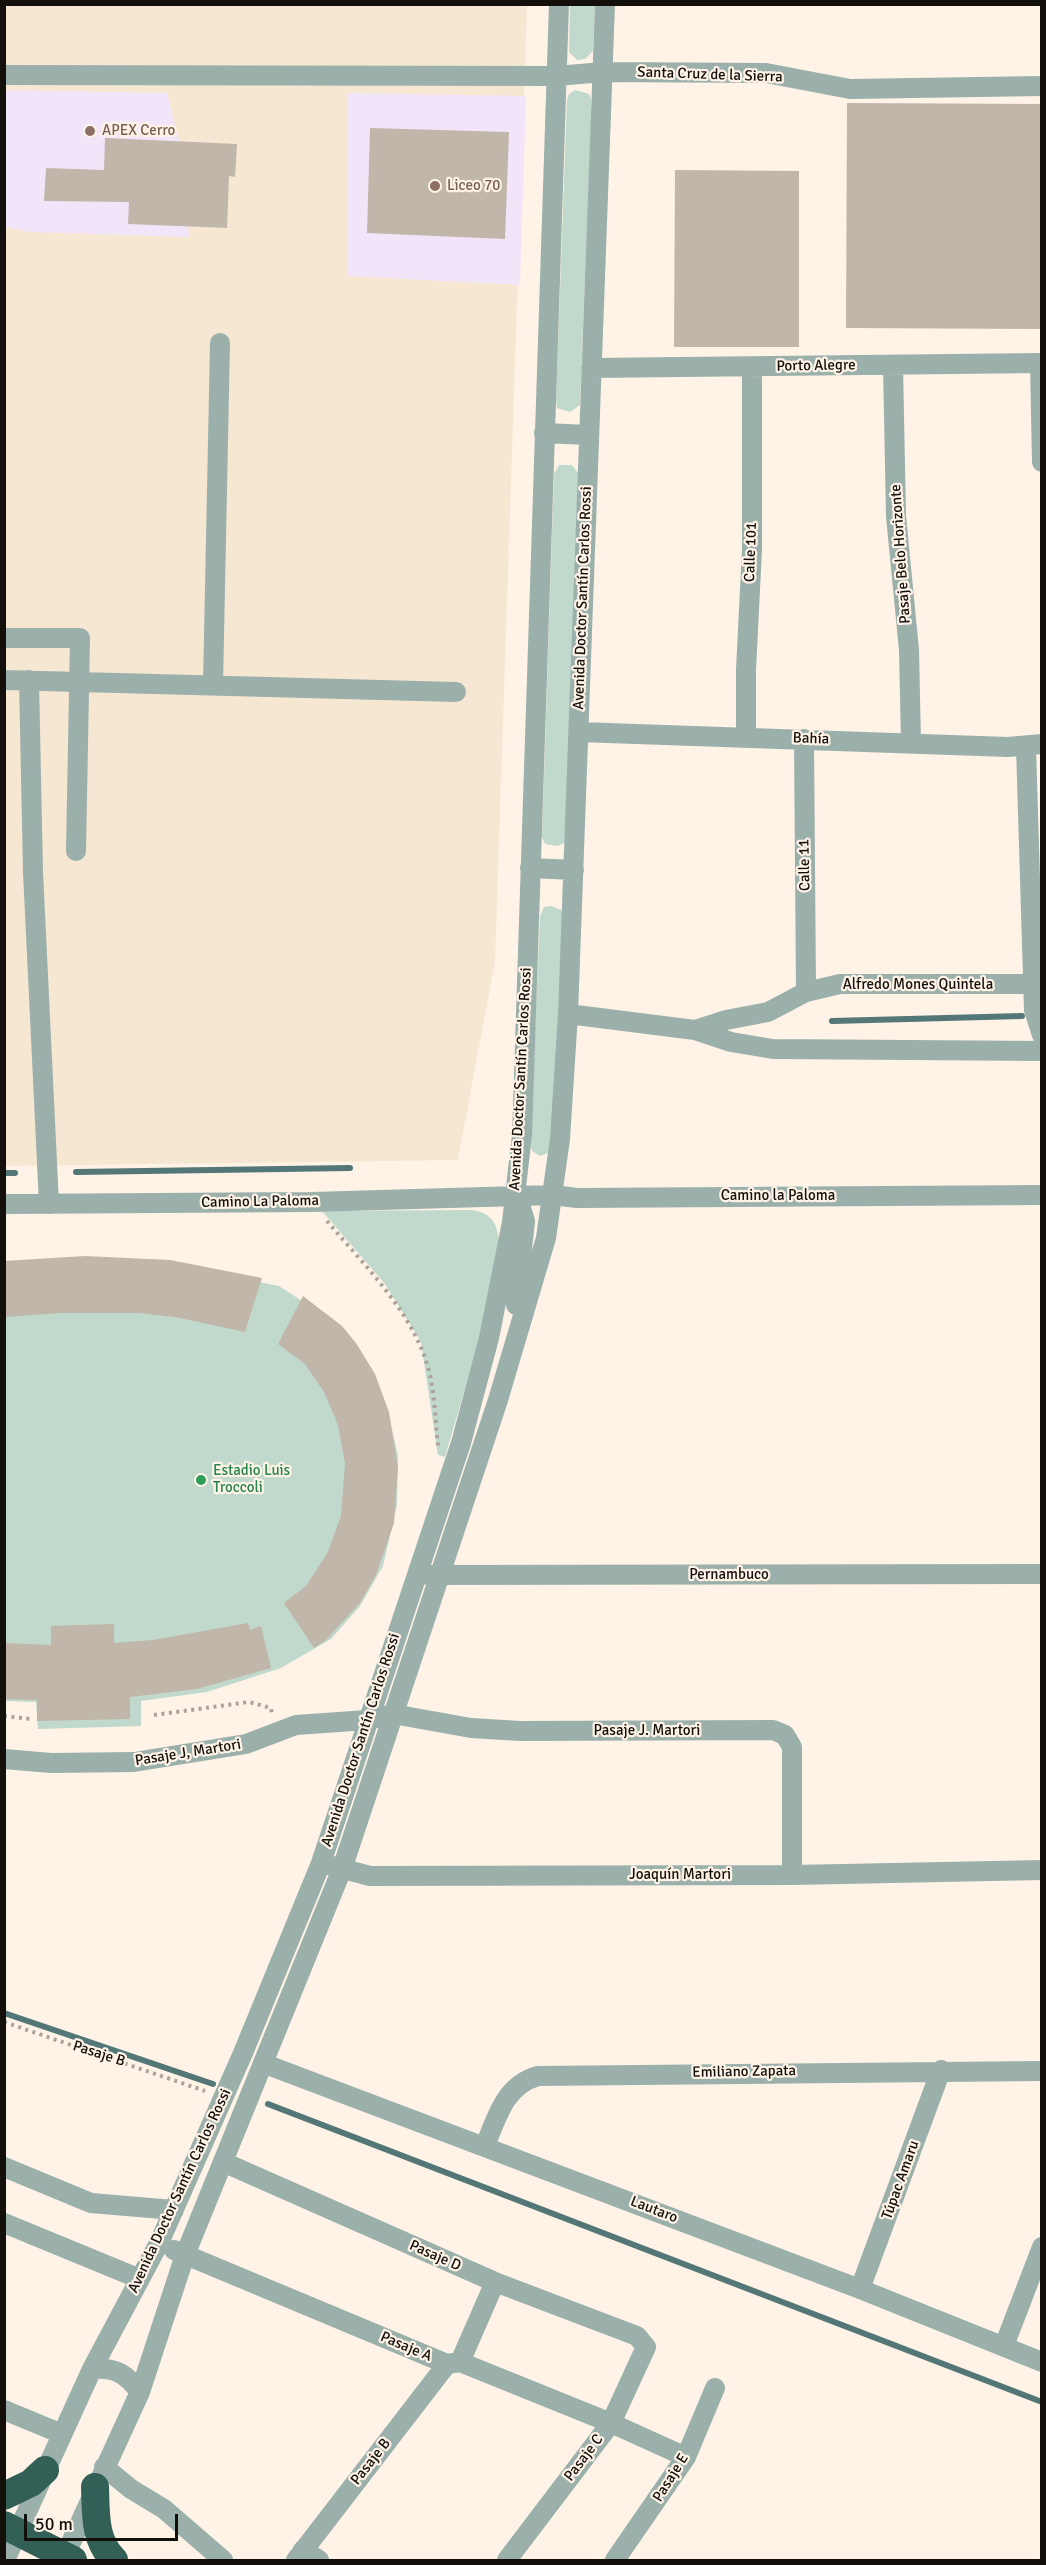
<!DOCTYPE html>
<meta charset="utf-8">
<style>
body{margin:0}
#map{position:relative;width:1046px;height:2565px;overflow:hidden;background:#fef3e6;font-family:Signika,sans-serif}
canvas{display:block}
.frame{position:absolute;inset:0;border:6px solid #13100b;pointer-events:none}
.scale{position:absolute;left:24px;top:2514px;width:154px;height:27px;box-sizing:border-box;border:3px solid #13100b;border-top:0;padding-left:8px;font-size:18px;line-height:21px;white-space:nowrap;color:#13100b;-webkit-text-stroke:4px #fef3e6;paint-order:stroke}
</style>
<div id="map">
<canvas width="1046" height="2565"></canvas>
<div class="frame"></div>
<div class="scale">50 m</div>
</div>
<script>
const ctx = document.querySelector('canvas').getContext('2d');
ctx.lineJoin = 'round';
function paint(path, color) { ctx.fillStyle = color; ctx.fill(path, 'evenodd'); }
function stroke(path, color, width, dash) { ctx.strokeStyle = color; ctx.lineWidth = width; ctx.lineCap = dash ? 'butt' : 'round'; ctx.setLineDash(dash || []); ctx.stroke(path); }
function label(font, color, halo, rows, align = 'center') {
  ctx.font = font + ' Signika,sans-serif'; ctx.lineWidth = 4.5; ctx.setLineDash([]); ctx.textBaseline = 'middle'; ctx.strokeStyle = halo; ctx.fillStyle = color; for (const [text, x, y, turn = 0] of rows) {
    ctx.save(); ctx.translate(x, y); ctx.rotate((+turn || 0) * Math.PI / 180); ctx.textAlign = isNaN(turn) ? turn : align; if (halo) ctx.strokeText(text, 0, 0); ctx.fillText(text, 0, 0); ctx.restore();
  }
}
paint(new Path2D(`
 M4,5H527L495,961L458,1160L5,1166Z`), '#f6e7d3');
paint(new Path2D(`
 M4,90L167,93L186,168L189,237L29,232L5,227Z
 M348,93L526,96L520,285L347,276Z`), '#f3e5f9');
paint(new Path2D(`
 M570,5H595L593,51L585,59L577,60L569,52Z
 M575,90L589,94L591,99V124L580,405L570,412L557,408L556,400L567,100L569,94Z
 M559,465H572L578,473L566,837L564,843L558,846L545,844L542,837L554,474Z
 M551,906L561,910L564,915L553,1146L548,1153L540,1156L532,1151L530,1144L540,917L544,907Z
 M473,1210C491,1214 496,1221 499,1239L479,1341L445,1457L438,1455L421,1342L385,1284L322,1211Z
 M168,1264L279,1286L334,1322L389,1416L398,1456L397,1505L383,1566L360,1606L331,1639L281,1668L207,1692L141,1701V1726L38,1729L36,1702L5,1701V1267Z`), '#c0d9cc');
stroke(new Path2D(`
 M832,1021L1022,1016
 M76,1172L350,1168
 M4,1173H15
 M4,2013L213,2084
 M268,2104L1042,2402`), '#537676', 6);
paint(new Path2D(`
 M847,103L1041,104V329L846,328Z
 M370,128L509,132L505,239L367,233Z
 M105,138L237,144L235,177L229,176L227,228L128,224L129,202L44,201L46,168L104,170Z
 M675,170L799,171V347H674Z
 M85,1256L170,1260L262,1278L245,1332L175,1317L138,1313H62L4,1317V1261Z
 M303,1296L342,1326L356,1343L375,1374L389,1412L398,1468L394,1523L376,1575L360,1603L326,1640L314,1648L284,1603L306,1586L328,1552L341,1516L345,1464L338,1425L324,1392L305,1364L278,1344Z
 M248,1623L250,1630L261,1626L271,1668L197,1689L130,1697V1719L37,1721V1700L4,1699V1643L51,1645V1626L114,1624V1643L153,1640Z`), '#c0b6a9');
stroke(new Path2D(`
 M327,1221C363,1264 410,1309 427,1364C435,1389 435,1420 438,1446
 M154,1715L249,1702L271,1708L272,1714
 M4,1716L31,1719
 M4,2022L205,2091`), '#aba399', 4, [3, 4.5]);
stroke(new Path2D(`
 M4,75L557,76L603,72L766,73L850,89L1042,86
 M1040,363L1042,462
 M893,365L896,516L909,650L911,743
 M591,368L1042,363
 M544,433L588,435
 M4,638H80L76,851
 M4,680L456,692
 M29,680L33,872L49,1204
 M213,685L220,343
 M579,732L1008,747L1042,744
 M746,736V670L752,549V368
 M804,739L806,992
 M1026,747L1034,1010L1042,1035
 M530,868L574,870
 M568,1014L695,1030L726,1020L768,1012L806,992L840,984H1042
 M695,1030L731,1042L773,1049L1042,1051
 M4,1204L312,1202L553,1195L577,1198L1042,1195
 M516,1305L525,1221L519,1201
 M427,1575L1042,1574
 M4,1759L51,1763L134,1762L246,1744L296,1725L367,1720L393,1714L471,1728L520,1731L773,1730L785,1735L792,1747V1875
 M332,1866L370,1876L792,1875L1042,1870
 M265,2064L860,2289L1042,2362
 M485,2146C497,2117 505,2085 538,2076L1042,2071
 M223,2162L495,2282L637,2336L646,2347L611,2423L507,2560
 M4,2167L91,2203L174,2210
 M4,2223L140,2279
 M174,2250L447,2364L460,2362L611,2423L686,2457
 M860,2289L941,2070
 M1004,2346L1042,2247
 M460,2362L495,2282
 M92,2369C116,2367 126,2374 140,2392
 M4,2410L62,2434
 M104,2467L131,2489L164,2509L223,2560
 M303,2550L319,2560
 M5,2560L92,2369L159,2243L243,2053L321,1863L461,1443L489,1338L512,1222L522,1135L559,4
 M63,2560L140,2392L185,2255L342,1869L498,1400L546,1238L560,1139L568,1014L605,4
 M296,2560L447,2364
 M615,2560L686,2457L715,2388`), '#9bafab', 20);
stroke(new Path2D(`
 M95,2487C96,2515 94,2540 114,2560
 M4,2496L31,2483L45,2470
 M4,2525L73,2560`), '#326057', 28);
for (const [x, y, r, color] of [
 [90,131,6,"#8d6e63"],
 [435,186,6,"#8d6e63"],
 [201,1480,6,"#2e9e5b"]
]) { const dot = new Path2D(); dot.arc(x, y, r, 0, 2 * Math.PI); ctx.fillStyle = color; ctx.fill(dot); stroke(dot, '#fef3e6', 2); }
label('15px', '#13100b', '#fef3e6', [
 ["Santa Cruz de la Sierra",710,75,2],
 ["Porto Alegre",816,366,-1],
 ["Calle 101",751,552,-88],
 ["Pasaje Belo Horizonte",901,554,-94],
 ["Avenida Doctor Santín Carlos Rossi",583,598,-88],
 ["Bahía",811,739,2],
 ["Calle 11",805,865,-91],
 ["Alfredo Mones Quintela",918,985],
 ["Avenida Doctor Santín Carlos Rossi",521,1079,-87],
 ["Camino la Paloma",778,1196],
 ["Camino La Paloma",260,1202,-1],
 ["Pernambuco",729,1575],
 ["Pasaje J. Martori",647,1731],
 ["Avenida Doctor Santín Carlos Rossi",361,1740,-72],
 ["Pasaje J, Martori",188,1753,-9],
 ["Joaquín Martori",680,1875],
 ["Pasaje B",99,2054,18],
 ["Emiliano Zapata",744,2072,-1],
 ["Túpac Amaru",901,2180,-70],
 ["Avenida Doctor Santín Carlos Rossi",180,2191,-65],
 ["Lautaro",654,2210,21],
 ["Pasaje D",435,2256,24],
 ["Pasaje A",406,2347,23],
 ["Pasaje C",584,2458,-53],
 ["Pasaje B",371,2462,-52],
 ["Pasaje E",671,2478,-58]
]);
label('15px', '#785e54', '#fef3e6', [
 ["APEX Cerro",102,131],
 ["Liceo 70",447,186]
], 'left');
label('15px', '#27864d', '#fef3e6', [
 ["Estadio Luis",213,1471],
 ["Troccoli",213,1488]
], 'left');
</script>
